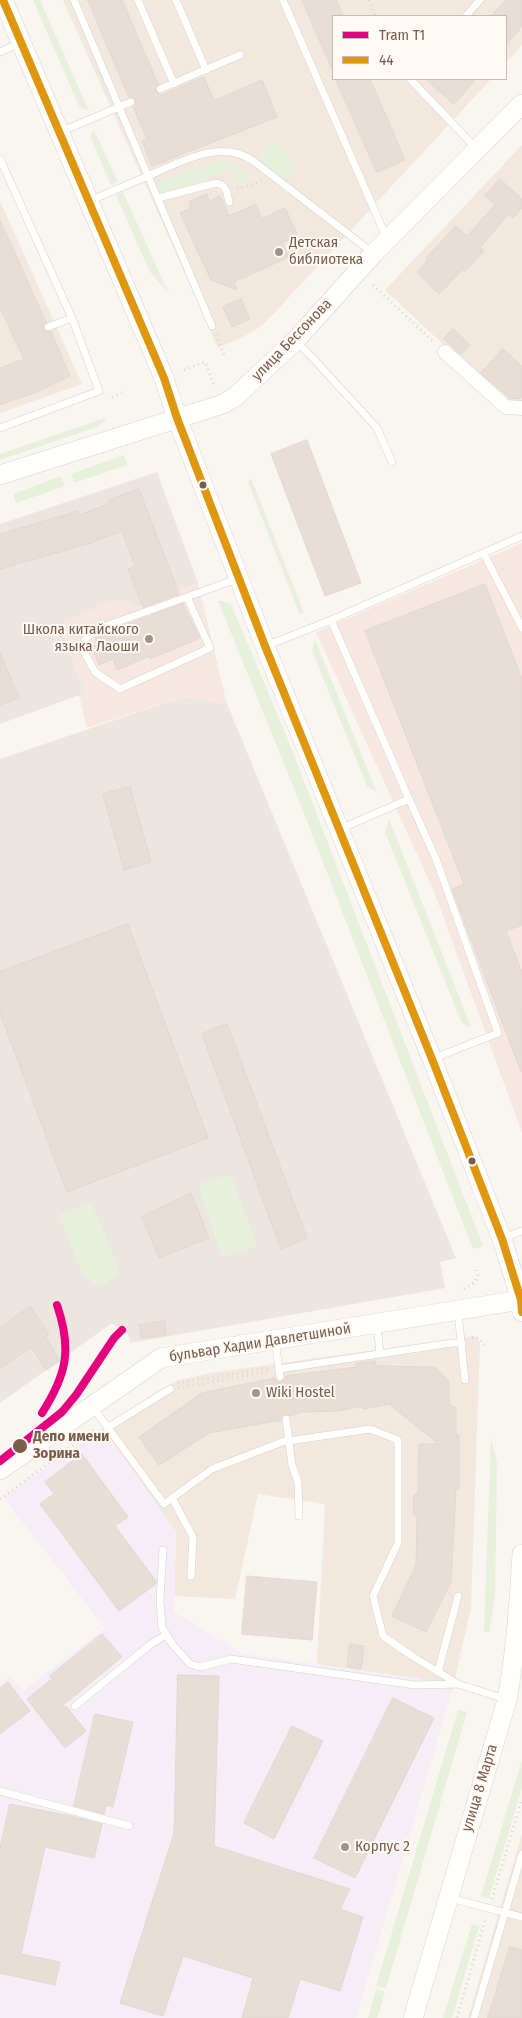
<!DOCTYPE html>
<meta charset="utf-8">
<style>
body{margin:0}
#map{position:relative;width:522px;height:2018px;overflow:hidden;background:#f9f5f0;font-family:"Fira Sans Condensed",sans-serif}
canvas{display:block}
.legend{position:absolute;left:332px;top:15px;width:175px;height:65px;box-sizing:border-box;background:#fffaf3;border:1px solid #cabbb1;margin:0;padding:6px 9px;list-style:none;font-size:15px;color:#7a5c4d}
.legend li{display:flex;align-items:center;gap:10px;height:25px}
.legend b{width:25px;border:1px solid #cabbb1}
</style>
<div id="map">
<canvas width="522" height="2018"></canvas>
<ul class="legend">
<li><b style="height:6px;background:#e5007d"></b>Tram T1</li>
<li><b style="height:6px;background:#de970f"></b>44</li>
</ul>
</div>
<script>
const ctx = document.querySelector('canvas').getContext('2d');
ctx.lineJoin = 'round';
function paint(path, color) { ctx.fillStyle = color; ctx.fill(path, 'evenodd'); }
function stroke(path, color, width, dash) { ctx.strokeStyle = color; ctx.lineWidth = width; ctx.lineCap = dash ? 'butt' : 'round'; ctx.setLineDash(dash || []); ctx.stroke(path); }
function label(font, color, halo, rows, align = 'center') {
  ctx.font = font + ' "Fira Sans Condensed",sans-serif'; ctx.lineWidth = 4; ctx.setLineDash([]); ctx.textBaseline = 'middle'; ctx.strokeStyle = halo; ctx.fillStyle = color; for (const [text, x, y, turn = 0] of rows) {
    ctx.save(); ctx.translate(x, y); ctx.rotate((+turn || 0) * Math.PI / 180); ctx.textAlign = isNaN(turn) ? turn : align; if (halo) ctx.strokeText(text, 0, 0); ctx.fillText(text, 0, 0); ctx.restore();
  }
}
paint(new Path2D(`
 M63,0H522V45L506,63V16H333V79H491L264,324L243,337L218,348Z
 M522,145V404L516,407L445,346L385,290Z
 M0,201L82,384L0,413Z
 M475,1336L480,1342L471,1608L452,1691L416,1678L317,1664L325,1504L258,1494L235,1599L174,1596L176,1532L102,1428L176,1381L210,1373Z
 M522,1834V2018H468L497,1918Z`), '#f2e8de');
paint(new Path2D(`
 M522,543V1133L435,894L316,632Z
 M198,583L227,704L183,697L87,728L79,695L85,693L58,625L113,600H127L136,607Z`), '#f6e8e1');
paint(new Path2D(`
 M157,472L198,583L136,607L127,600H113L58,625L85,693L0,724V524Z
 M183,697L227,704L456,1258L440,1262L445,1288L130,1343L129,1335L112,1323L0,1403V759Z`), '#ede5e0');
paint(new Path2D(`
 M102,1428L176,1532L174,1612L243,1654L416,1678L452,1691L356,2018H0V1683L9,1677L24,1690L105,1628L3,1497Z`), '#f6eef6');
paint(new Path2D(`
 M33,0H40L89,111L79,106Z
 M94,130L118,182L111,185L90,136Z
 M273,140L289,153L294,167L284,180L258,158Z
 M219,161L230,162L255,178L238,184L234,170L162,193L158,181Z
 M123,192L169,294L150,272L116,195Z
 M105,418V421L97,427L0,460V454Z
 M124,455L127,465L74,483L71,474Z
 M61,476L65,486L16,503L13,494Z
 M251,478L304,613L300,615L248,482Z
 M218,601H223L231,604L289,742L483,1246L473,1249L302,808Z
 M315,639L377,793L367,786L312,651Z
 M389,819L471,1027L465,1025L461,1021L385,832Z
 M231,1174L257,1246L222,1258L198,1185Z
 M91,1202L118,1265L116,1276L104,1285L94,1284L83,1276L59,1215Z
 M491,1438L497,1463L495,1596L489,1632H484Z
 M458,1710L467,1712L386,1988L376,1986Z
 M522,1760V1788L489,1898L481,1896Z
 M472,1924L479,1926L452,2018H443Z
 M376,1989L385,1992L377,2018H368Z`), '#e7f0db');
const building = new Path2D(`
 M88,0H122L158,84L155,89L157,93L162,95L204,77L214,101L262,80L277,117L152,166L142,141L147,139L133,107L136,100L134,98L129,97Z
 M302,0H336L343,16H333V71Z
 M506,0H522V26L506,45V16H492Z
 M336,79H370L405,160L377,172Z
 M426,79H476L454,104Z
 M500,179L522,199V208L513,218L509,214L480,247L484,251L465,271L463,269L439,294L417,272L428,260L426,258L456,226L467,236L495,205L485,196Z
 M207,194L209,201L220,196L229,216L256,204L262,219L285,208L298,236L282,243L289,257L234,282L237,290L211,280L180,213L191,208L189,202Z
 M0,220L46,322L43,326V329L47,332H51L70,376L39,391L0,405V368L24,359L0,308Z
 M241,299L250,319L232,327L223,307Z
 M453,329L470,345L461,354L444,339Z
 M503,349L522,366V397L520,399L510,398L481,373Z
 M307,440L361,583L325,596L271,454Z
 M139,489L179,594L143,607L128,569L135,566L122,531L88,544L0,569V534L78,511L80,515L110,503L109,500Z
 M485,584L522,679V925L506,931L522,972L521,1072L452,889L464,884L365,631Z
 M183,604L200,638L150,659L149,656L117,670L113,659L99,665L92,647L97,645L95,638L133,622Z
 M0,652L19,698L0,705Z
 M130,787L151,862L124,870L103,794Z
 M128,924L208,1138L67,1192L0,1013V972Z
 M227,1024L307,1238L281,1249L202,1034Z
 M191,1193L209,1238L159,1258L142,1217Z
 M30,1306L49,1334L45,1337L60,1361L46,1370L31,1347L0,1369V1328Z
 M165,1321L166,1335L141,1338L139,1325Z
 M375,1361L376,1366L435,1367L449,1381V1404L456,1408V1435H459V1489H456L451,1582L426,1632L392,1616L416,1565L417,1516H414L413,1505L414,1494H418L419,1444H439L389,1404L363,1409V1406L337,1411L301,1412L291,1416L285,1414L281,1420L209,1433L159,1465L139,1437L202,1393L275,1378L278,1382H281L285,1379V1376L357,1367L356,1364Z
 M82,1454L128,1517L115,1526L156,1581V1584L119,1611L40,1504L54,1494L45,1482Z
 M247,1576L317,1582L312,1640L242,1634Z
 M102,1634L122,1657L62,1706L67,1707L86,1731L65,1748L27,1699L52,1679L50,1676Z
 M350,1644L364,1646L361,1669L347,1667Z
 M178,1675L219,1676L214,1846L350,1889L340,1909L363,1917L340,1991L300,1979L288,2018H242L253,1978L183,1956L163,2016L120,2003L174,1833Z
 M8,1682L30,1711L0,1734V1689Z
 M393,1698L434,1718L355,1878L314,1858Z
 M95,1714L133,1722L113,1807L106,1805L104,1814L74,1806Z
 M292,1726L323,1741L274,1839L244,1823Z
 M10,1804L71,1816L102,1824L94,1858L45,1847L21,1954L60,1962L55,1985L0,1973V1848Z
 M510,1947L522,1950V2018H488Z`);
paint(building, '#e6ded7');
stroke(building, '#e2d8d2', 1);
const lane = new Path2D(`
 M74,0L148,176L89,201
 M138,0L174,84
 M176,0L206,70
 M283,0L387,239
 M466,16L480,0
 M0,52L20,43
 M410,79L476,148
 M160,89L240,55
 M60,132L131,102
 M0,159L72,318L99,391L0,428
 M158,198L216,183C227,185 227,193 229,202
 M212,326L148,176C180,162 220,139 252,160L373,253
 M48,327L72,318
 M295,341L309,354L377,428L392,462
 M484,554L522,628
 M187,597L100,628L86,638L82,648L95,672L120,689L210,648L187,597L239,578
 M331,620L522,536
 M266,646L331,620L409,799
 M340,829L409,799L436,859L498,1033L432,1059
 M503,1238L522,1231
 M458,1312L465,1380
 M377,1324L380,1354
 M275,1340L280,1377
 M279,1369L452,1343H462
 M92,1406L164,1504L212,1469L282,1442L370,1429L398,1440V1543L373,1596L383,1636L412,1656L458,1684L505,1699
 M286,1419L292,1465L298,1482L299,1516
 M107,1428L170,1389
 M172,1498L193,1537L191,1576
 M163,1550L160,1599L162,1628L173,1645L190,1664L200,1667L231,1659L415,1685L458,1684
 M438,1672L458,1596
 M75,1706L151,1644L166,1635
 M0,1791L129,1826
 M450,1898L522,1917
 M474,2018L522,1854`);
const street = new Path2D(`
 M445,352L506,407L522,408`);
const secondary = new Path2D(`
 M3,0L164,378L177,418L265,646L432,1059L502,1239L521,1300L522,1312
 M0,475L223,404L235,397L295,341L374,253L522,104
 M0,1470L161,1358L521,1300
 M413,2018L507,1700C516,1651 519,1604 522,1554`);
stroke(lane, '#d7d1cb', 8);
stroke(street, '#d7d1cb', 15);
stroke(secondary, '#d9d2cb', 20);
stroke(new Path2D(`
 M369,0L375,16
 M237,189L262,181
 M373,285L435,343
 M216,335L224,355
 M184,370L205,362L215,388
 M112,397L122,393
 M464,1289L475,1282L478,1276L476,1268
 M472,1338H479L486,1347
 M178,1383L268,1368
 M178,1388L271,1371
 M0,1499L96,1428
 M492,1899L522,1799
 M457,2018L486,1917`), '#dcd5d0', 3, [1, 4]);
stroke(lane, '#fefefd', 7);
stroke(street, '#fefefd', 14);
stroke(secondary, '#fefefd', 19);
stroke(new Path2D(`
 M3,0L164,378L177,418L265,646L432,1059L502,1239L521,1300L522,1312`), '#de970f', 8);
stroke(new Path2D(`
 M42,1413C67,1374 72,1349 57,1305
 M0,1461L62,1412L76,1395L114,1338L122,1330`), '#e5007d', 8);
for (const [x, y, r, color] of [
 [279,252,5,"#a69286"],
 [203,485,4.5,"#7a5c4d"],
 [149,639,5,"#a69286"],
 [472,1161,4.5,"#7a5c4d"],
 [256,1393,5,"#a69286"],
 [20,1446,8,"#7a5c4d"],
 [345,1847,5,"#a69286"]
]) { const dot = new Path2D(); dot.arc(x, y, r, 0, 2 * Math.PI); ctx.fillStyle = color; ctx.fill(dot); stroke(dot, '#fffaf3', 2); }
label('15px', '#7a5c4d', '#fffaf3', [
 ["Детская",289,243],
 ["библиотека",289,260],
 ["Школа китайского",139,630,"right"],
 ["языка Лаоши",139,647,"right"],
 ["Wiki Hostel",266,1393],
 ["Корпус 2",355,1847]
], 'left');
label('15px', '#7a5c4d', '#fffaf3', [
 ["улица Бессонова",292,340,-46],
 ["бульвар Хадии Давлетшиной",260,1343,-9],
 ["улица 8 Марта",480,1788,-73]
]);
label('bold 15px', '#7a5c4d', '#fffaf3', [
 ["Депо имени",33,1437],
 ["Зорина",33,1454]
], 'left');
</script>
